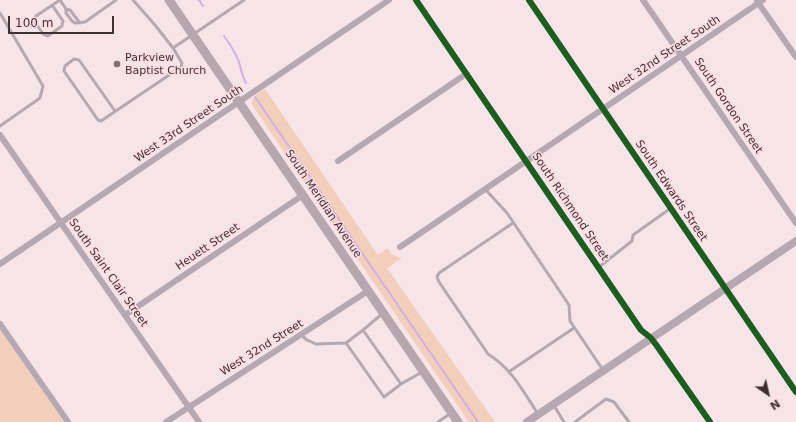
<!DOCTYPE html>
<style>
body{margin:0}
#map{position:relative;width:796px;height:422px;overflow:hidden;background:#f6e4e8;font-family:"DejaVu Sans",sans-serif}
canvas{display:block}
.north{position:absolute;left:748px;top:374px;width:40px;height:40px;-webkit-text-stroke:3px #fddde3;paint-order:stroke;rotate:146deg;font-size:11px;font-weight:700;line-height:16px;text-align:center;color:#3e3134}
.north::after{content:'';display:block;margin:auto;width:14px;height:18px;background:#3e3134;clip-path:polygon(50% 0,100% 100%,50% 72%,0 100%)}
.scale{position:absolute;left:8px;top:16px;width:106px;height:18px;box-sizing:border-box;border:2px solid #3e3134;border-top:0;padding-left:5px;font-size:12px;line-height:14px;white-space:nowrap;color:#3e3134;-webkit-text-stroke:3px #fddde3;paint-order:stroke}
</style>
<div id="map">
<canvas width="796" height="422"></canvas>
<div class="north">N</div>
<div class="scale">100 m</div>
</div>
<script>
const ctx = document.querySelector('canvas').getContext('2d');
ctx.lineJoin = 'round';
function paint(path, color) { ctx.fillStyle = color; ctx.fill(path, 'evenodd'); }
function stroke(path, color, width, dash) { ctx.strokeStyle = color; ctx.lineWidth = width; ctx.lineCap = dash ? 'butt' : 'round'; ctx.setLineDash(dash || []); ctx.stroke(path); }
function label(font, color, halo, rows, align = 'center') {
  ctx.font = font + ' "DejaVu Sans",sans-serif'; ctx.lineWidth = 3; ctx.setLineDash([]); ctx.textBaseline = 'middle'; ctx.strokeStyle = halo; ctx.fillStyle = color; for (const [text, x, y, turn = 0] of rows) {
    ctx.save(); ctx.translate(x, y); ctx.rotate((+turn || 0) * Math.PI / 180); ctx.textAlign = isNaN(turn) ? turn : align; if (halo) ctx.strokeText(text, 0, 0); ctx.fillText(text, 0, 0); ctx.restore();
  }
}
paint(new Path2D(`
 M265,89L378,255L388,248C390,254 395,257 402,258L387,268L495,422H469L252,105C250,97 259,93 265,89Z
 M0,329L64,422H0Z`), '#f2cfbb');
stroke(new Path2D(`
 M199,0L203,6
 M224,36C230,44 235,52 239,62C241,69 242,76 246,83
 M255,97L478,422`), '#d2ade8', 2);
stroke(new Path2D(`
 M60,0L66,9V13L72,21L75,23L85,22L116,0
 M133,0L155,25L173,48L244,0
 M52,5L63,21L62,26L48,36L43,34L35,22L36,16L60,0
 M66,9L70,10L80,23
 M0,13L43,86L40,98L0,126
 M115,111L79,60L74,59L65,66L64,71L98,120L101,121L181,67L182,63L173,48
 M485,189L507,213L569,305L570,321L603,370
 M513,223L439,273L437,277L439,282L488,354C512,369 523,391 538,414
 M599,267L632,241L633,235L671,208
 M382,314L363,330L401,384L422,372
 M301,335L307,340L316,344L346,343L363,330
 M346,343L384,397L401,384
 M510,371L574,328
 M553,404L564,422
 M438,422L451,413
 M575,422L606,399L614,402L629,422`), '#b6a8b0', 3);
stroke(new Path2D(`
 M416,0L641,330L651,338L657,346L710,422
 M529,0L796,392
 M643,0L796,223
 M757,1L796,57
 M0,135L199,422
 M338,161L466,74
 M400,247L763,0
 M0,264L389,0
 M125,315L303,195
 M0,324L68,422
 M166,422L368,291`), '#b6a8b0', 6);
stroke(new Path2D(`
 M527,422L796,241`), '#b6a8b0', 8);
stroke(new Path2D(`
 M169,0L458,422`), '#b6a7af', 9);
stroke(new Path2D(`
 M416,0L641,330L651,338L657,346L710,422
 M529,0L796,392`), '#1b5e20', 6);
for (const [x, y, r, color] of [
 [117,64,4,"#7e7073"]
]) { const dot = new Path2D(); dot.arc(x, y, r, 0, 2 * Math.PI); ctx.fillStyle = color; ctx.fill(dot); stroke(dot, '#fddde3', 1.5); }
label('11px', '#3e3134', '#fddde3', [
 ["West 32nd Street South",665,55,-34],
 ["South Gordon Street",728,106,56],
 ["West 33rd Street South",189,124,-34],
 ["South Edwards Street",671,191,56],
 ["South Meridian Avenue",323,204,56],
 ["South Richmond Street",570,207,56],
 ["Heuett Street",208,247,-34],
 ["South Saint Clair Street",108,273,55],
 ["West 32nd Street",262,348,-32]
]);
label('11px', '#3e3134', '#fddde3', [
 ["Parkview",125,58],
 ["Baptist Church",125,71]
], 'left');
</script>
